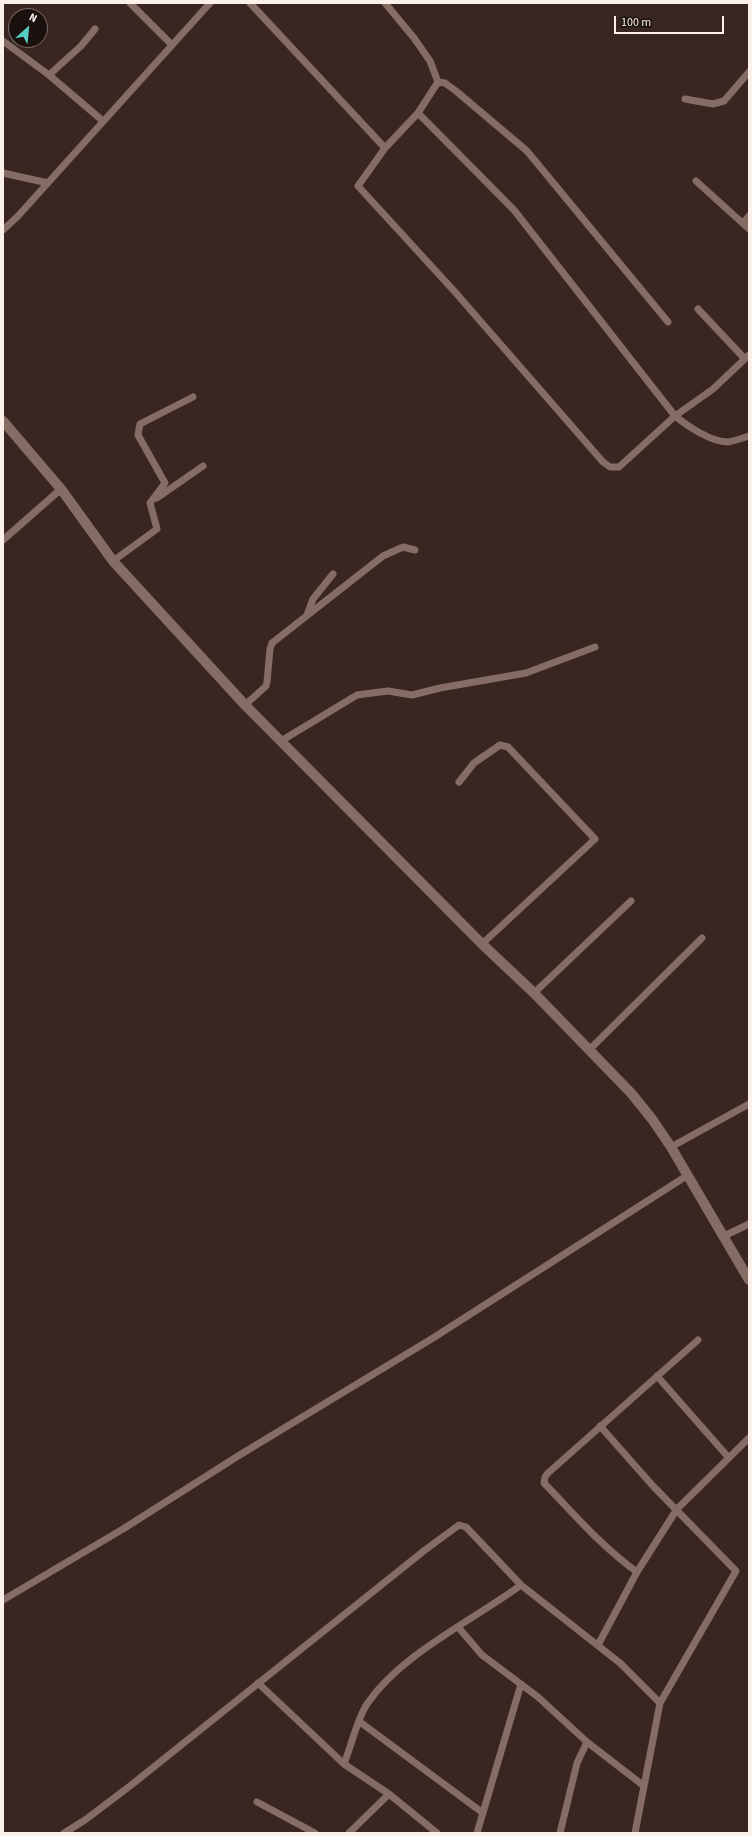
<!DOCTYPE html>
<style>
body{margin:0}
#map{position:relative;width:752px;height:1836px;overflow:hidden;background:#3a2620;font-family:"Source Sans 3",sans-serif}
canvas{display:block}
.frame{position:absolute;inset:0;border:4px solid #fdf0eb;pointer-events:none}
.north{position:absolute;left:8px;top:8px;width:40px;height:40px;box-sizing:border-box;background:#1a110f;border:1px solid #756a67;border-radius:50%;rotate:27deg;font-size:11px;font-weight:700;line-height:16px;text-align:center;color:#fdf0eb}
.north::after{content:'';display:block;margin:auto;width:14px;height:18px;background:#55cec5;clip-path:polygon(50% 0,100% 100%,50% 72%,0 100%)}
.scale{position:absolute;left:614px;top:16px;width:110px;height:18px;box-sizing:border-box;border:2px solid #fdf0eb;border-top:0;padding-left:5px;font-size:12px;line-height:14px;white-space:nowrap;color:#fdf0eb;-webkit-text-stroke:3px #1a110f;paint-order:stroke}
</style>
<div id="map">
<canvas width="752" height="1836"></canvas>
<div class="frame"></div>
<div class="north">N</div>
<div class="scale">100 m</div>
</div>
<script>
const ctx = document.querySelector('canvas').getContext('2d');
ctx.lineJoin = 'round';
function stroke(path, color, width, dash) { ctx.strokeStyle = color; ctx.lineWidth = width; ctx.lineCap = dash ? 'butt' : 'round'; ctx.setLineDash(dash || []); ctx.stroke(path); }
stroke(new Path2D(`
 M130,3L171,44
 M250,3L385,148
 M385,3L414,38L430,61L438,82L418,113L385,148L358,186L455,292L603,462L610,467H619L675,416L713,389L749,355
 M3,41L49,75L103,121
 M49,75L81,46L95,29
 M438,82L445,83L456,91L527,151L668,322
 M685,99L713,104L724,101L749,72
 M418,113L514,210L675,416C687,426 711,442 728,442C734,441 743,438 749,436
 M3,173L48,183
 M696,181L749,229
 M743,223L749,216
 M3,230L18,216L210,3
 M698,309L745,359
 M157,498L203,466
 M3,540L61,489
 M113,561L157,529L150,503L165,483L138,435L140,424L193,397
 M307,615L313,599L333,574
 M245,705L266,686L267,682L270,649L272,643L383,556L403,547L415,550
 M281,741L357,695L388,691L412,695L440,688L526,673L595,647
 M459,782L474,763L500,745L508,747L595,839L482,944
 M534,993L631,901
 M589,1050L702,938
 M671,1147L749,1104
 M724,1236L749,1224
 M657,1376L729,1458
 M600,1426L653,1486L736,1571L660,1703L635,1833
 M637,1572C602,1547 574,1514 544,1483L545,1477L548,1473L698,1340
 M3,1600L123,1529L238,1456L433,1338L688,1175
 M458,1627L482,1655L538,1697L587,1742L644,1786
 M598,1645L637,1572L677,1509L749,1438
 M258,1683L344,1764L389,1794L437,1833
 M360,1722L483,1813
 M344,1764C350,1749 358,1717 367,1704C401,1654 472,1621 521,1585
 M257,1802L315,1833
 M64,1833L85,1820L130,1786L425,1550L459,1525L466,1527L521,1585L620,1663L660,1703
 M349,1833L389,1794
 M477,1833L521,1684
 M560,1833L577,1763L587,1742`), '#856d66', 7);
stroke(new Path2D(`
 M3,421L61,489L113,561L245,705L482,944L534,993L631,1093L652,1119L671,1147L749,1280`), '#856d66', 10);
</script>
